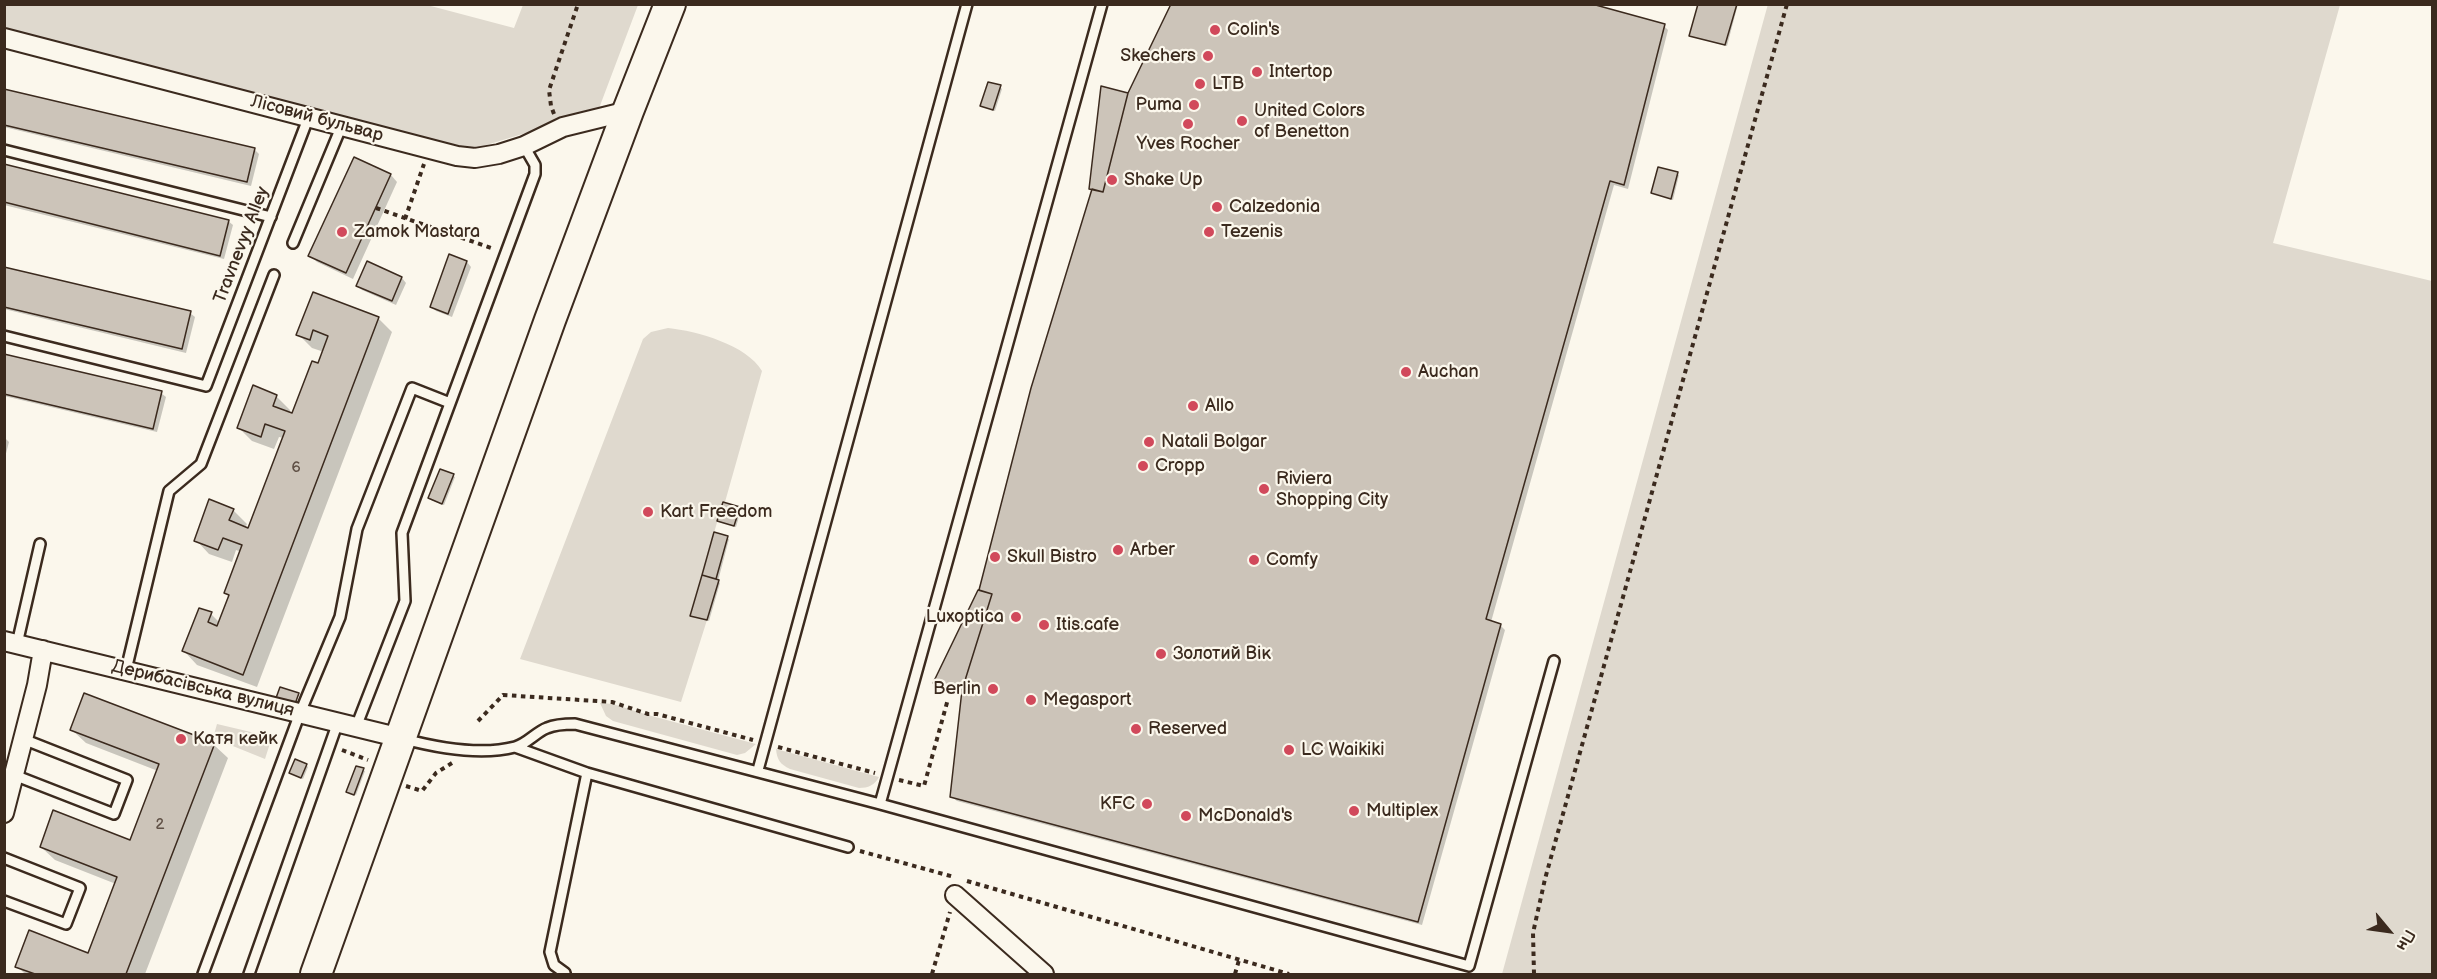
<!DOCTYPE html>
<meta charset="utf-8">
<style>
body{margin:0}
#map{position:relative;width:2437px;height:979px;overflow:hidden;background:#fbf7ec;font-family:"Balsamiq Sans",sans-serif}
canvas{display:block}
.frame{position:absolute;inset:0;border:6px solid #3b2a1e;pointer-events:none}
.north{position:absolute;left:2359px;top:901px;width:60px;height:60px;-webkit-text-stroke:4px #fbf7ec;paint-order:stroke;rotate:119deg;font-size:16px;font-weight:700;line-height:24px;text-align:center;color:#3b2a1e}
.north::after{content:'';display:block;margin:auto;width:21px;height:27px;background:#3b2a1e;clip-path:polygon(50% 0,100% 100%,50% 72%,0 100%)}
</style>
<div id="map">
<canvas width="2437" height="979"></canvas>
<div class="frame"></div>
<div class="north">Пн</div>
</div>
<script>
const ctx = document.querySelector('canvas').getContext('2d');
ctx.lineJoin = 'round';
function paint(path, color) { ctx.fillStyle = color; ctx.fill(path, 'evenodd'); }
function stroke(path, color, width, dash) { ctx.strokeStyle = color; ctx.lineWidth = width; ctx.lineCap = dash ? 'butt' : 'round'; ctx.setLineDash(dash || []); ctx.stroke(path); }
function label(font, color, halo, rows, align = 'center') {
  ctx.font = font + ' "Balsamiq Sans",sans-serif'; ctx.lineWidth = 4.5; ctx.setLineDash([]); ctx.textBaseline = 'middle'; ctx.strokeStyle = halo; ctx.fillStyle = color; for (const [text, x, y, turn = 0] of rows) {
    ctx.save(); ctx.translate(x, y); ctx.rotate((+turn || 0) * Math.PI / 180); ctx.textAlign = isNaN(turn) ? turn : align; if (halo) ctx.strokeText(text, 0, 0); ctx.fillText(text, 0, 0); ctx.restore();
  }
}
paint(new Path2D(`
 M1768,4L2340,5L2273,243L2432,281V974H1502Z
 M4,5H427L514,28L523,5H638L598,111L470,150L5,33Z
 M668,328C697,331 747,345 762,371L725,502H723L690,615L707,620L681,702L520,659L643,339L651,332Z
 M600,703L613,704L648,715L756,744L745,753L737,755L613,721L606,716Z
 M217,724L272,737L265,759L213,738Z
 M776,749L879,777C875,785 868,788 859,788L790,769C780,764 777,760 776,749Z`), '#dfd9ce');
paint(new Path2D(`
 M1699,4H1738L1727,46L1693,37Z
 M1664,26L1668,30L1628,189L1614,185L1491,622L1500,625L1505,630L1422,925L957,801L952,797L963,695L942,690L935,683L984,593L981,590L1129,94Z
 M1000,87L1002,89L995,111L984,107L982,106Z
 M4,90L254,149L259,154L251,186L4,127Z
 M355,159L391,175L397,182L353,279L317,262L310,255Z
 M4,165L228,221L233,225L224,259L4,205Z
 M1677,174L1679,175L1673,200L1652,193Z
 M450,256L467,262L471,267L452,317L436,311L432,307Z
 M368,263L402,278L406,283L396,305L362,290L358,286Z
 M4,268L190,313L195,317L186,353L4,309Z
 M313,294L378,318L392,332L257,687L197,665L184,651L211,614L220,623L230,597L226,592L241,552L236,550L232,562L209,554L196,540L233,510L247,524L245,528L249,530L284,438L279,437L274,449L252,441L238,427L276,396L290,410L289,414L293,415L324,352L312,348L298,334Z
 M4,356L161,393L166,397L157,432L4,396Z
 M4,437L9,442L4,461Z
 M453,476L455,477L444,505L431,500L429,498Z
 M739,508L741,510L736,527L719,521Z
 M715,534L729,539L718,581L720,583L709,621L692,615Z
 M72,730L214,745L228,758L145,974H25L17,966L89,955L116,884L55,860L41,847L131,842L158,771L86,743Z
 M306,765L308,767L303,779L292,774Z
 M363,770L365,771L356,795L350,793Z`), '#0003');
const building = new Path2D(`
 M1171,4H1592L1665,24L1624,185L1610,181L1486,619L1501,624L1418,922L950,797L962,690L992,594L979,590L1031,388L1092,189L1103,192L1128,93Z
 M1698,4H1737L1725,45L1689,36Z
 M988,82L1001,85L993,110L980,106Z
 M1101,86L1128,93L1103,192L1089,189Z
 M4,89L255,148L247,182L4,125Z
 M354,157L391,174L346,273L308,256Z
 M4,164L229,220L220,256L4,202Z
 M1658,167L1678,172L1671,199L1651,193Z
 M449,254L467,261L448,314L430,307Z
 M367,261L402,277L392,301L356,286Z
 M4,267L191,311L182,349L4,307Z
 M313,292L379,317L243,675L182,651L199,608L212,612L208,622L217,626L229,595L224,593L242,545L223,538L218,550L194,541L209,499L234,509L229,520L248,528L285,431L265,424L261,437L237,428L253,385L277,395L273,406L292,413L312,361L318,363L328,336L313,330L310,340L296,335Z
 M4,354L162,391L153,429L4,394Z
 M440,469L454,474L442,504L428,498Z
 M723,502L740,507L734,526L717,521Z
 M714,532L728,536L716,579L702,575Z
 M702,575L719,580L707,620L690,616Z
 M978,590L992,594L962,690L933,683Z
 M280,687L299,693L295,704L276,698Z
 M84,693L215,743L126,974H35L15,967L29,930L88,953L117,877L40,847L53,810L130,840L159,764L70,730Z
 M295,759L307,764L301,778L289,773Z
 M356,766L364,768L354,795L346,792Z`);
paint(building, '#ccc4b9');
stroke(building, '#3b2a1e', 1.5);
const service = new Path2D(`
 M4,150L271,217
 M293,243L342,125
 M4,336L206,386L309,116
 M17,644L40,544
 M126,670L169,491L201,464L274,275
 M356,727L405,601L402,533L535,174V165L524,146
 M404,739C438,748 480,756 515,747C527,744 536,732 547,728C556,724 566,724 575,724L880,804L1102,4
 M515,747L587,773L848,847
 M758,770L967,4
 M14,775L114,814L127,780L23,739
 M880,804L1469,966L1554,661
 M4,858L80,888L66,924L4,901
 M565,973L554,965L550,952L587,773
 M203,974L300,713L340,617L357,529L412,388L450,403
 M249,974L338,722`);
const minor = new Path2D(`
 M4,38L457,156L475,158L499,154L524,146L563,127L628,111
 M4,641L401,738
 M4,813L37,685L43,650
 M955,895L1044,974`);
const trunk = new Path2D(`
 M316,974L550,320L628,111L670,4`);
stroke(service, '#3b2a1e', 14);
stroke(minor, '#3b2a1e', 22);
stroke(trunk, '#3b2a1e', 34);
stroke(new Path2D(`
 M554,114L551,106L549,90L578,4
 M376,208L494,249
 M405,219L424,164
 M478,721L503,695L612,702L648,714H657L753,740
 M778,747L875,773
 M342,750L368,760
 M899,780L924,786L948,699
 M406,786L422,791L436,773L452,763
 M860,851L954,877
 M967,881L1289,974
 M932,974L950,912
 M1235,974L1239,960
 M1534,974L1533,933L1545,879L1787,4`), '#3b2a1e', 4, [4.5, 4.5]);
stroke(service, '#fbf7ec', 9);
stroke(minor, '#fbf7ec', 18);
stroke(trunk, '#fbf7ec', 30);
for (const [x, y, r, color] of [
 [1215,30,6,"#d1495b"],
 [1208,56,6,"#d1495b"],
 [1257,72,6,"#d1495b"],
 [1200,84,6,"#d1495b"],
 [1194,105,6,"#d1495b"],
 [1242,121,6,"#d1495b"],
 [1188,124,6,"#d1495b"],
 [1112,180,6,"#d1495b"],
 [1217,207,6,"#d1495b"],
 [342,232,6,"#d1495b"],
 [1209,232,6,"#d1495b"],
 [1406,372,6,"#d1495b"],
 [1193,406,6,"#d1495b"],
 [1149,442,6,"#d1495b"],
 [1143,466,6,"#d1495b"],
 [1264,489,6,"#d1495b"],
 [648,512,6,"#d1495b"],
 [1118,550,6,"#d1495b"],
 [995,557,6,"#d1495b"],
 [1254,560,6,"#d1495b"],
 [1016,617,6,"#d1495b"],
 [1044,625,6,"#d1495b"],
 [1161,654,6,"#d1495b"],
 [993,689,6,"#d1495b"],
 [1031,700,6,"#d1495b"],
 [1136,729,6,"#d1495b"],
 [181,739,6,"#d1495b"],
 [1289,750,6,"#d1495b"],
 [1147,804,6,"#d1495b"],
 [1354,811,6,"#d1495b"],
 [1186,816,6,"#d1495b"]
]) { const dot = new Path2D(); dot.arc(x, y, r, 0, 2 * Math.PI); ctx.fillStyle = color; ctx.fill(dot); stroke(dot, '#fbf7ec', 2); }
label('15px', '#5f5045', null, [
 ["6",296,468],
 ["2",160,825]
]);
label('18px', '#3b2a1e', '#fbf7ec', [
 ["Colin's",1227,30],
 ["Skechers",1196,56,"right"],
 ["Intertop",1269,72],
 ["LTB",1212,84],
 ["Puma",1182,105,"right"],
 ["United Colors",1254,111],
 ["of Benetton",1254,132],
 ["Yves Rocher",1188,144,"center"],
 ["Shake Up",1124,180],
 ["Calzedonia",1229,207],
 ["Zamok Mastara",354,232],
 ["Tezenis",1221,232],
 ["Auchan",1418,372],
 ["Allo",1205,406],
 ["Natali Bolgar",1161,442],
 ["Cropp",1155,466],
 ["Riviera",1276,479],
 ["Shopping City",1276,500],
 ["Kart Freedom",660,512],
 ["Arber",1130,550],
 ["Skull Bistro",1007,557],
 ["Comfy",1266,560],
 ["Luxoptica",1004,617,"right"],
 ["Itis.cafe",1056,625],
 ["Золотий Вік",1173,654],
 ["Berlin",981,689,"right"],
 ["Megasport",1043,700],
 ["Reserved",1148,729],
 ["Катя кейк",193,739],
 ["LC Waikiki",1301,750],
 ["KFC",1135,804,"right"],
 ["Multiplex",1366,811],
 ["McDonald's",1198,816]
], 'left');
label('18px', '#3b2a1e', '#fbf7ec', [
 ["Лісовий бульвар",317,119,15],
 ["Travnevyy Alley",242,245,-69],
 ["Дерибасівська вулиця",203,689,14]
]);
</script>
